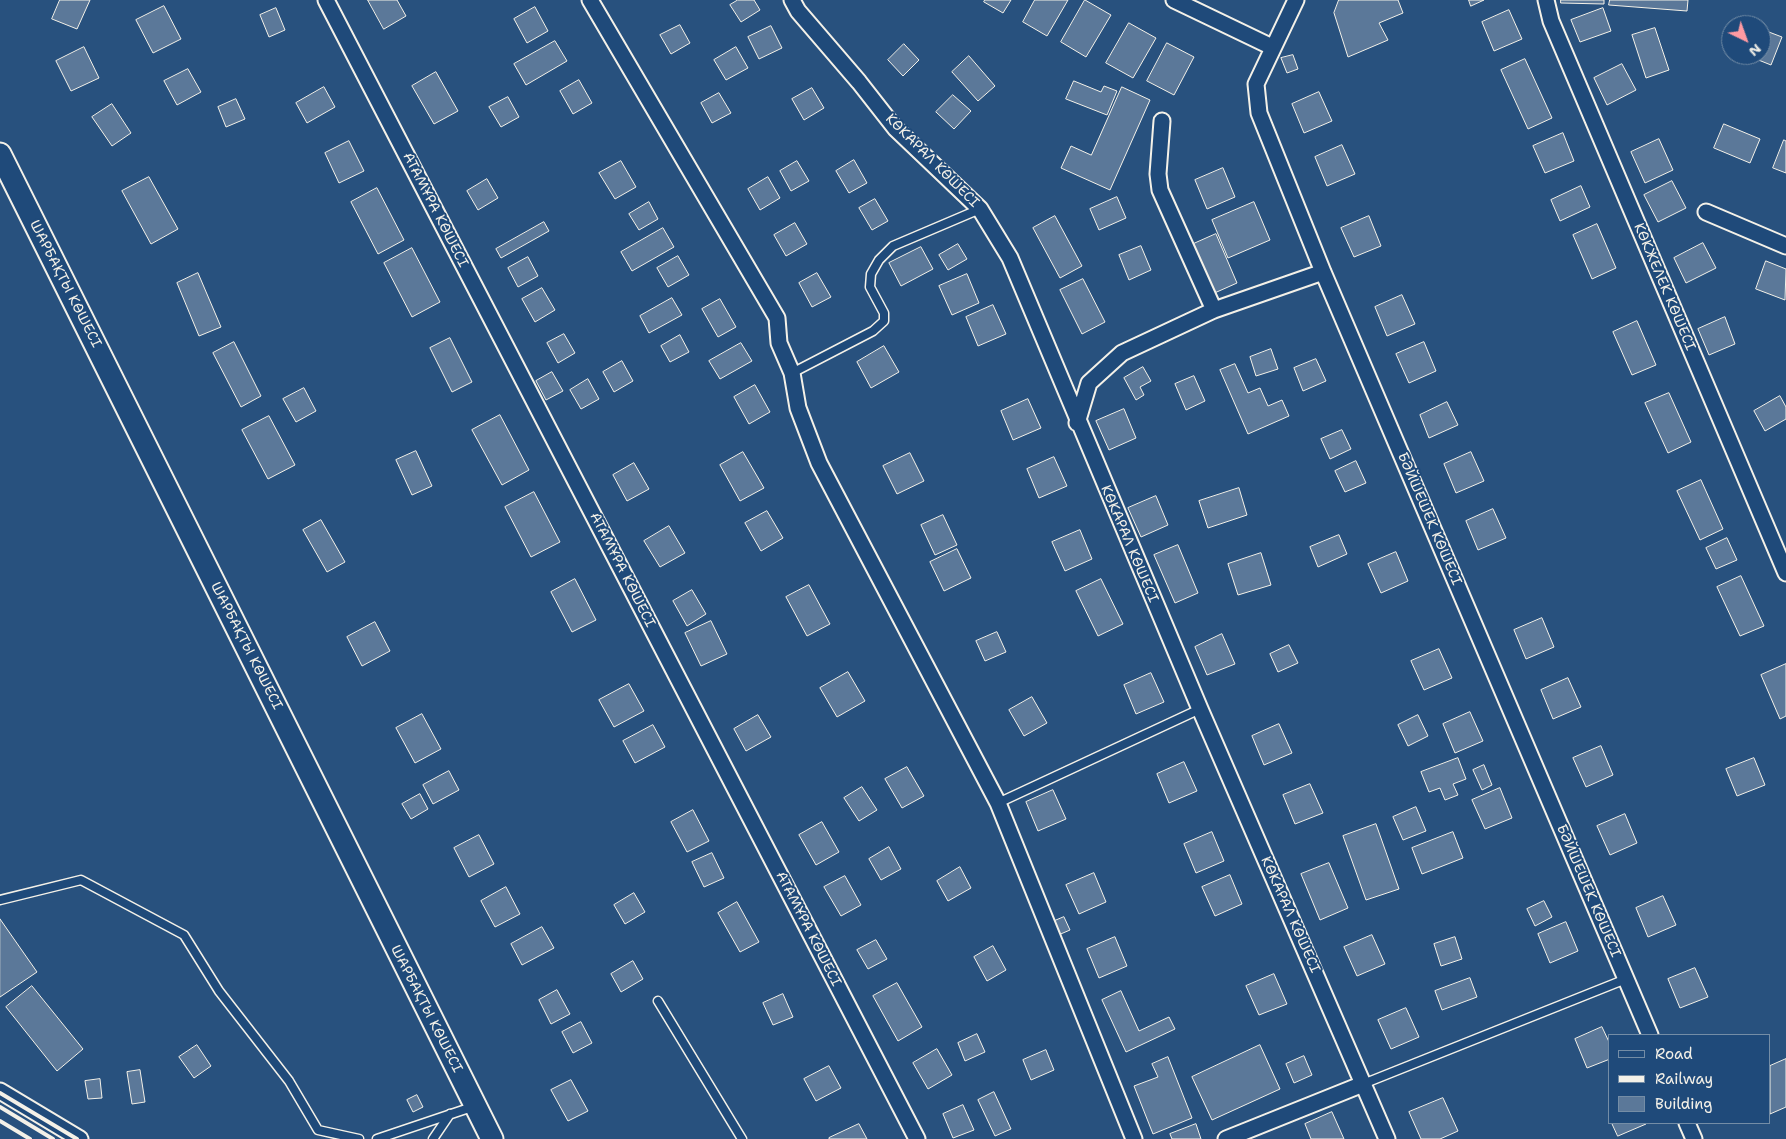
<!DOCTYPE html>
<meta charset="utf-8">
<style>
body{margin:0}
#map{position:relative;width:1786px;height:1139px;overflow:hidden;background:#28517e;font-family:"Shantell Sans",sans-serif}
canvas{display:block}
.legend{position:absolute;left:1608px;top:1034px;width:162px;height:90px;box-sizing:border-box;background:#1f4a7a;border:1px solid #748da6;margin:0;padding:6px 9px;list-style:none;font-size:15px;color:#f4f1e8}
.legend li{display:flex;align-items:center;gap:10px;height:25px}
.legend b{width:25px;border:1px solid #748da6}
.north{position:absolute;left:1721px;top:15px;width:50px;height:50px;box-sizing:border-box;background:#1f4a7a;border:1px solid #748da6;border-radius:50%;rotate:138deg;font-size:14px;font-weight:700;line-height:20px;text-align:center;color:#f4f1e8}
.north::after{content:'';display:block;margin:auto;width:18px;height:22px;background:#ff9aa2;clip-path:polygon(50% 0,100% 100%,50% 72%,0 100%)}
</style>
<div id="map">
<canvas width="1786" height="1139"></canvas>
<ul class="legend">
<li><b style="height:6px;background:#1f4a7a"></b>Road</li>
<li><b style="height:6px;background:#f4f1e8"></b>Railway</li>
<li><b style="height:14px;background:#5b7899"></b>Building</li>
</ul>
<div class="north">N</div>
</div>
<script>
const ctx = document.querySelector('canvas').getContext('2d');
ctx.lineJoin = 'round';
function paint(path, color) { ctx.fillStyle = color; ctx.fill(path, 'evenodd'); }
function stroke(path, color, width, dash) { ctx.strokeStyle = color; ctx.lineWidth = width; ctx.lineCap = dash ? 'butt' : 'round'; ctx.setLineDash(dash || []); ctx.stroke(path); }
function label(font, color, halo, rows, align = 'center') {
  ctx.font = font + ' "Shantell Sans",sans-serif'; ctx.lineWidth = 4; ctx.setLineDash([]); ctx.textBaseline = 'middle'; ctx.strokeStyle = halo; ctx.fillStyle = color; for (const [text, x, y, turn = 0] of rows) {
    ctx.save(); ctx.translate(x, y); ctx.rotate((+turn || 0) * Math.PI / 180); ctx.textAlign = isNaN(turn) ? turn : align; if (halo) ctx.strokeText(text, 0, 0); ctx.fillText(text, 0, 0); ctx.restore();
  }
}
const building = new Path2D(`
 M60,0H90L77,29L52,19Z
 M368,0H397L406,16L384,29Z
 M738,0H754L760,10L741,22L730,5Z
 M985,0H1011L1003,13L984,2Z
 M1035,0H1068L1047,36L1023,22Z
 M1085,0L1111,15L1086,57L1061,42Z
 M1339,0H1398L1403,13L1379,23L1388,40L1348,57L1334,13Z
 M1469,0H1484L1471,6Z
 M1561,0H1604V4L1561,3Z
 M1610,0H1688L1687,11L1609,5Z
 M164,6L181,39L153,53L136,20Z
 M535,7L548,31L527,43L514,19Z
 M276,8L285,30L269,37L260,15Z
 M1603,8L1611,31L1580,42L1571,20Z
 M1509,10L1522,39L1494,51L1482,22Z
 M1129,23L1156,38L1133,78L1106,63Z
 M680,25L690,43L671,54L660,35Z
 M771,26L782,48L759,59L748,37Z
 M1655,28L1669,70L1646,78L1632,35Z
 M1761,29L1782,37L1771,65L1746,55H1761Z
 M555,41L567,61L526,85L514,64Z
 M1167,43L1194,57L1174,95L1147,81Z
 M904,44L919,60L903,76L888,60Z
 M84,47L99,78L71,91L56,61Z
 M736,47L748,68L726,80L714,60Z
 M1293,55L1298,69L1287,73L1281,58Z
 M969,56L995,86L978,101L952,72Z
 M1525,59L1552,118L1528,129L1501,70Z
 M1622,64L1636,90L1607,105L1594,78Z
 M188,69L201,92L177,105L164,81Z
 M436,72L458,111L434,124L412,86Z
 M579,80L592,103L573,114L560,91Z
 M1074,81L1101,92L1104,86L1117,91L1107,115L1066,99Z
 M324,87L335,107L307,123L296,103Z
 M1122,87L1150,100L1110,190L1061,168L1071,146L1091,155Z
 M812,88L824,108L804,120L792,99Z
 M1319,92L1332,121L1304,133L1292,104Z
 M719,93L731,113L712,123L701,103Z
 M953,95L971,111L954,129L936,112Z
 M508,97L519,117L501,127L489,107Z
 M236,99L245,119L226,127L218,107Z
 M112,104L131,133L112,146L92,117Z
 M1724,124L1760,139L1750,163L1714,148Z
 M1563,133L1574,161L1545,173L1533,146Z
 M1659,139L1673,170L1645,183L1631,152Z
 M1784,140L1786,141V173L1773,168Z
 M349,141L364,171L339,183L325,153Z
 M1342,145L1355,174L1327,186L1315,157Z
 M854,160L867,183L849,193L836,171Z
 M621,161L636,187L615,199L599,173Z
 M797,161L809,181L791,191L780,171Z
 M1223,168L1235,197L1207,209L1195,180Z
 M149,177L178,229L151,244L122,191Z
 M768,177L780,198L760,210L748,189Z
 M487,179L498,198L478,210L467,191Z
 M1672,181L1686,208L1658,222L1644,195Z
 M1581,186L1590,207L1560,221L1551,200Z
 M377,188L404,240L378,254L351,202Z
 M1117,197L1126,218L1099,230L1090,209Z
 M875,199L888,221L872,230L859,208Z
 M649,202L658,219L639,230L629,214Z
 M1254,202L1270,240L1228,258L1212,220Z
 M1055,216L1082,266L1060,278L1033,228Z
 M1369,216L1381,246L1354,257L1341,228Z
 M544,222L549,231L501,258L496,249Z
 M795,223L807,244L786,256L774,235Z
 M1597,224L1616,268L1592,279L1573,235Z
 M663,228L674,247L632,271L621,252Z
 M1216,234L1237,283L1210,295L1189,246Z
 M1703,243L1716,268L1686,283L1674,258Z
 M958,244L967,259L948,270L939,255Z
 M1141,246L1151,270L1129,280L1119,255Z
 M921,247L933,269L901,286L889,263Z
 M412,248L440,302L412,317L384,263Z
 M678,256L689,275L668,287L657,268Z
 M528,257L538,276L518,287L508,268Z
 M1766,261L1786,269L1785,300L1756,289Z
 M198,273L221,327L199,336L177,283Z
 M817,273L831,297L812,307L799,283Z
 M967,274L979,303L952,315L939,286Z
 M1083,279L1105,322L1082,334L1060,290Z
 M542,288L555,310L535,322L522,299Z
 M1402,295L1415,324L1387,336L1375,307Z
 M672,298L682,315L649,333L640,316Z
 M720,299L736,327L718,337L702,309Z
 M993,305L1006,334L978,346L966,317Z
 M1725,317L1735,344L1709,355L1698,329Z
 M1637,321L1656,365L1632,375L1613,332Z
 M564,334L575,353L558,363L547,343Z
 M680,335L689,352L670,362L661,346Z
 M450,338L472,382L452,392L430,348Z
 M234,342L261,396L241,407L213,353Z
 M1424,342L1436,371L1409,383L1396,354Z
 M741,343L752,361L720,379L709,361Z
 M884,346L899,372L871,388L857,362Z
 M1271,349L1278,369L1256,376L1250,357Z
 M1316,359L1326,381L1303,391L1294,368Z
 M622,361L633,381L614,392L603,372Z
 M1235,364L1248,393L1260,388L1268,406L1282,400L1289,416L1248,434L1220,370Z
 M1143,367L1151,381L1140,387L1144,395L1136,400L1124,378Z
 M552,372L563,391L546,400L536,381Z
 M1194,376L1205,401L1186,410L1175,384Z
 M588,379L599,399L581,409L570,390Z
 M755,385L770,412L749,424L734,397Z
 M304,388L316,411L296,422L283,399Z
 M1669,393L1691,442L1668,453L1645,403Z
 M1780,396L1786,407V419L1765,431L1754,411Z
 M1028,399L1041,428L1013,440L1001,411Z
 M1447,402L1458,425L1429,438L1420,415Z
 M1124,409L1136,438L1109,450L1096,421Z
 M500,415L529,470L502,485L472,430Z
 M269,416L295,465L268,479L242,430Z
 M1342,430L1351,449L1330,459L1321,439Z
 M416,451L432,486L412,495L396,460Z
 M743,452L764,488L740,501L720,465Z
 M1471,452L1484,481L1456,493L1444,464Z
 M910,453L924,481L897,494L883,466Z
 M1054,457L1067,486L1039,498L1027,469Z
 M1356,461L1366,483L1345,492L1335,471Z
 M634,463L649,489L627,501L613,475Z
 M1701,480L1723,529L1700,540L1677,491Z
 M1239,488L1247,515L1208,528L1199,501Z
 M534,492L560,542L531,557L505,507Z
 M1156,496L1168,525L1141,537L1128,508Z
 M1493,509L1506,538L1478,550L1466,521Z
 M767,511L783,538L761,551L745,523Z
 M943,515L957,545L935,555L921,525Z
 M321,520L345,562L327,572L303,530Z
 M669,526L685,553L660,567L644,541Z
 M1080,530L1092,559L1065,571L1052,542Z
 M1339,535L1347,554L1318,567L1310,547Z
 M1727,538L1737,560L1716,569L1706,548Z
 M1178,545L1198,593L1175,603L1154,555Z
 M957,549L971,578L944,591L930,562Z
 M1396,552L1408,581L1381,593L1368,564Z
 M1261,553L1271,585L1238,595L1228,564Z
 M1741,576L1764,626L1740,636L1717,587Z
 M575,579L596,620L572,632L551,592Z
 M1101,579L1123,624L1098,636L1076,591Z
 M809,585L830,624L807,636L786,597Z
 M692,590L706,614L687,626L673,601Z
 M1542,618L1554,647L1526,659L1514,630Z
 M711,621L727,654L701,666L685,633Z
 M375,622L390,651L362,666L347,637Z
 M997,632L1006,652L985,661L976,641Z
 M1222,634L1235,664L1207,675L1195,647Z
 M1289,645L1298,663L1278,672L1270,654Z
 M1439,649L1452,678L1424,690L1411,661Z
 M1786,664V716L1780,719L1761,675Z
 M848,672L865,701L837,717L820,688Z
 M1151,673L1164,702L1136,714L1124,685Z
 M1568,678L1581,707L1553,719L1541,690Z
 M629,684L644,711L614,727L599,700Z
 M1032,697L1047,723L1024,736L1009,710Z
 M1470,712L1483,741L1455,753L1443,724Z
 M422,714L441,749L415,763L396,728Z
 M758,715L771,737L746,751L734,729Z
 M1418,715L1428,736L1408,746L1398,725Z
 M1279,724L1292,753L1264,765L1252,736Z
 M653,725L665,747L635,763L623,741Z
 M1601,746L1613,775L1586,787L1573,758Z
 M1458,758L1466,779L1453,784L1458,795L1445,800L1440,788L1429,792L1421,772Z
 M1754,758L1765,785L1737,796L1726,769Z
 M1184,762L1197,791L1169,803L1157,774Z
 M1484,765L1492,785L1482,790L1473,770Z
 M907,767L924,796L902,808L885,779Z
 M449,771L459,790L433,804L423,785Z
 M1310,784L1323,813L1295,824L1283,795Z
 M862,787L877,810L859,821L844,798Z
 M1500,788L1512,818L1485,829L1472,800Z
 M1053,790L1066,819L1038,831L1026,802Z
 M420,794L428,809L411,819L402,804Z
 M1416,807L1426,831L1403,840L1393,817Z
 M693,810L709,841L687,852L671,822Z
 M1625,814L1637,843L1610,855L1597,826Z
 M822,822L839,852L816,865L799,835Z
 M1376,824L1399,889L1366,900L1343,836Z
 M1212,832L1224,861L1196,873L1184,844Z
 M1453,832L1463,858L1422,874L1412,848Z
 M479,835L494,864L469,877L454,848Z
 M889,847L901,869L881,880L869,859Z
 M712,853L724,878L704,887L692,862Z
 M1329,863L1348,908L1320,920L1301,874Z
 M960,867L971,888L948,901L937,881Z
 M1094,873L1106,902L1079,914L1066,885Z
 M1230,875L1242,904L1215,916L1202,887Z
 M845,876L861,905L841,916L824,887Z
 M506,887L520,914L495,927L481,901Z
 M634,893L645,912L625,924L614,905Z
 M1663,896L1676,925L1648,937L1636,908Z
 M1544,901L1552,917L1535,926L1527,909Z
 M737,902L759,942L740,952L718,913Z
 M1064,917L1070,930L1056,936L1050,923Z
 M0,919L37,972L0,997Z
 M1566,922L1578,951L1550,963L1538,934Z
 M542,927L554,948L522,965L511,944Z
 M1372,935L1385,964L1357,976L1344,947Z
 M1115,937L1127,966L1099,978L1087,949Z
 M1455,937L1462,959L1441,966L1434,944Z
 M876,940L887,959L868,969L857,950Z
 M993,946L1006,970L987,981L974,957Z
 M633,961L643,979L621,992L611,974Z
 M1695,968L1708,997L1680,1008L1668,979Z
 M1274,974L1287,1004L1259,1015L1246,986Z
 M1470,978L1477,997L1442,1010L1435,991Z
 M897,983L922,1027L898,1041L873,996Z
 M32,986L83,1049L57,1071L6,1007Z
 M557,990L570,1014L551,1024L539,1000Z
 M1121,991L1139,1031L1169,1017L1175,1029L1126,1052L1102,1000Z
 M783,994L793,1017L773,1025L763,1003Z
 M1406,1008L1419,1037L1391,1049L1378,1020Z
 M581,1022L592,1043L573,1053L562,1032Z
 M1602,1027L1610,1044V1059L1587,1068L1575,1039Z
 M977,1034L985,1052L965,1061L958,1043Z
 M197,1045L211,1066L194,1078L179,1057Z
 M1260,1045L1280,1089L1212,1120L1192,1077Z
 M937,1049L952,1075L928,1089L913,1063Z
 M1046,1050L1054,1070L1031,1080L1023,1060Z
 M1304,1056L1312,1075L1294,1083L1286,1064Z
 M1168,1057L1192,1118L1153,1134L1134,1086L1158,1077L1152,1064Z
 M1786,1059V1107L1770,1114V1066Z
 M829,1066L841,1088L816,1101L804,1079Z
 M140,1070L145,1102L132,1104L127,1072Z
 M100,1079L102,1098L88,1099L85,1081Z
 M571,1080L588,1111L568,1121L551,1090Z
 M994,1092L1011,1129L995,1136L978,1100Z
 M417,1095L423,1107L413,1112L407,1100Z
 M1443,1098L1458,1131L1440,1139H1421L1409,1112Z
 M963,1105L974,1130L953,1138L943,1114Z
 M1332,1112L1344,1139H1311L1305,1124Z
 M1612,1123H1645L1646,1124L1618,1136Z
 M859,1124L867,1139H829V1138Z
 M1196,1124L1201,1139H1172L1170,1134Z`);
paint(building, '#5b7899');
stroke(building, '#f4f1e8', 1);
const lane = new Path2D(`
 M792,373L873,331L884,321V313L870,287L871,274L879,260L893,246L980,209
 M998,803L1200,709
 M0,900L81,880L184,935L219,991L289,1081L318,1130L359,1139
 M658,1001L742,1139
 M1363,1084L1626,979
 M377,1139L475,1106
 M433,1139L450,1114`);
const street = new Path2D(`
 M326,0L917,1139
 M590,0L777,318L779,343L792,373L798,408L819,463L998,803L1134,1139
 M792,0L798,11L859,82L895,128L980,209L1010,258L1200,709L1387,1139
 M1174,0L1272,47
 M1296,0L1256,84L1259,113L1323,272L1650,1035
 M1546,0L1551,21L1786,573
 M1162,121L1158,174L1160,190L1214,310
 M1706,212L1786,246
 M1077,423L1089,383L1122,353L1214,310L1323,272
 M0,1091L80,1139
 M1687,1123L1694,1139
 M1226,1139L1363,1084`);
const secondary = new Path2D(`
 M0,154L492,1139`);
stroke(lane, '#f4f1e8', 11);
stroke(street, '#f4f1e8', 19);
stroke(secondary, '#f4f1e8', 25);
stroke(lane, '#1f4a7a', 8);
stroke(street, '#1f4a7a', 15);
stroke(secondary, '#1f4a7a', 21);
stroke(new Path2D(`
 M0,1093L77,1139
 M0,1107L53,1139
 M0,1121L30,1139`), '#f4f1e8', 4);
label('14px', '#f4f1e8', '#1f4a7a', [
 ["КӨКАРАЛ КӨШЕСІ",932,161,45],
 ["АТАМҰРА КӨШЕСІ",435,210,63],
 ["ШАРБАҚТЫ КӨШЕСІ",65,284,63],
 ["КӨКЖЕЛЕК КӨШЕСІ",1664,287,67],
 ["БӘЙШЕШЕК КӨШЕСІ",1429,519,67],
 ["КӨКАРАЛ КӨШЕСІ",1129,544,67],
 ["АТАМҰРА КӨШЕСІ",622,570,63],
 ["ШАРБАҚТЫ КӨШЕСІ",246,646,63],
 ["БӘЙШЕШЕК КӨШЕСІ",1588,891,67],
 ["КӨКАРАЛ КӨШЕСІ",1290,915,66],
 ["АТАМҰРА КӨШЕСІ",808,929,63],
 ["ШАРБАҚТЫ КӨШЕСІ",426,1009,63]
]);
</script>
